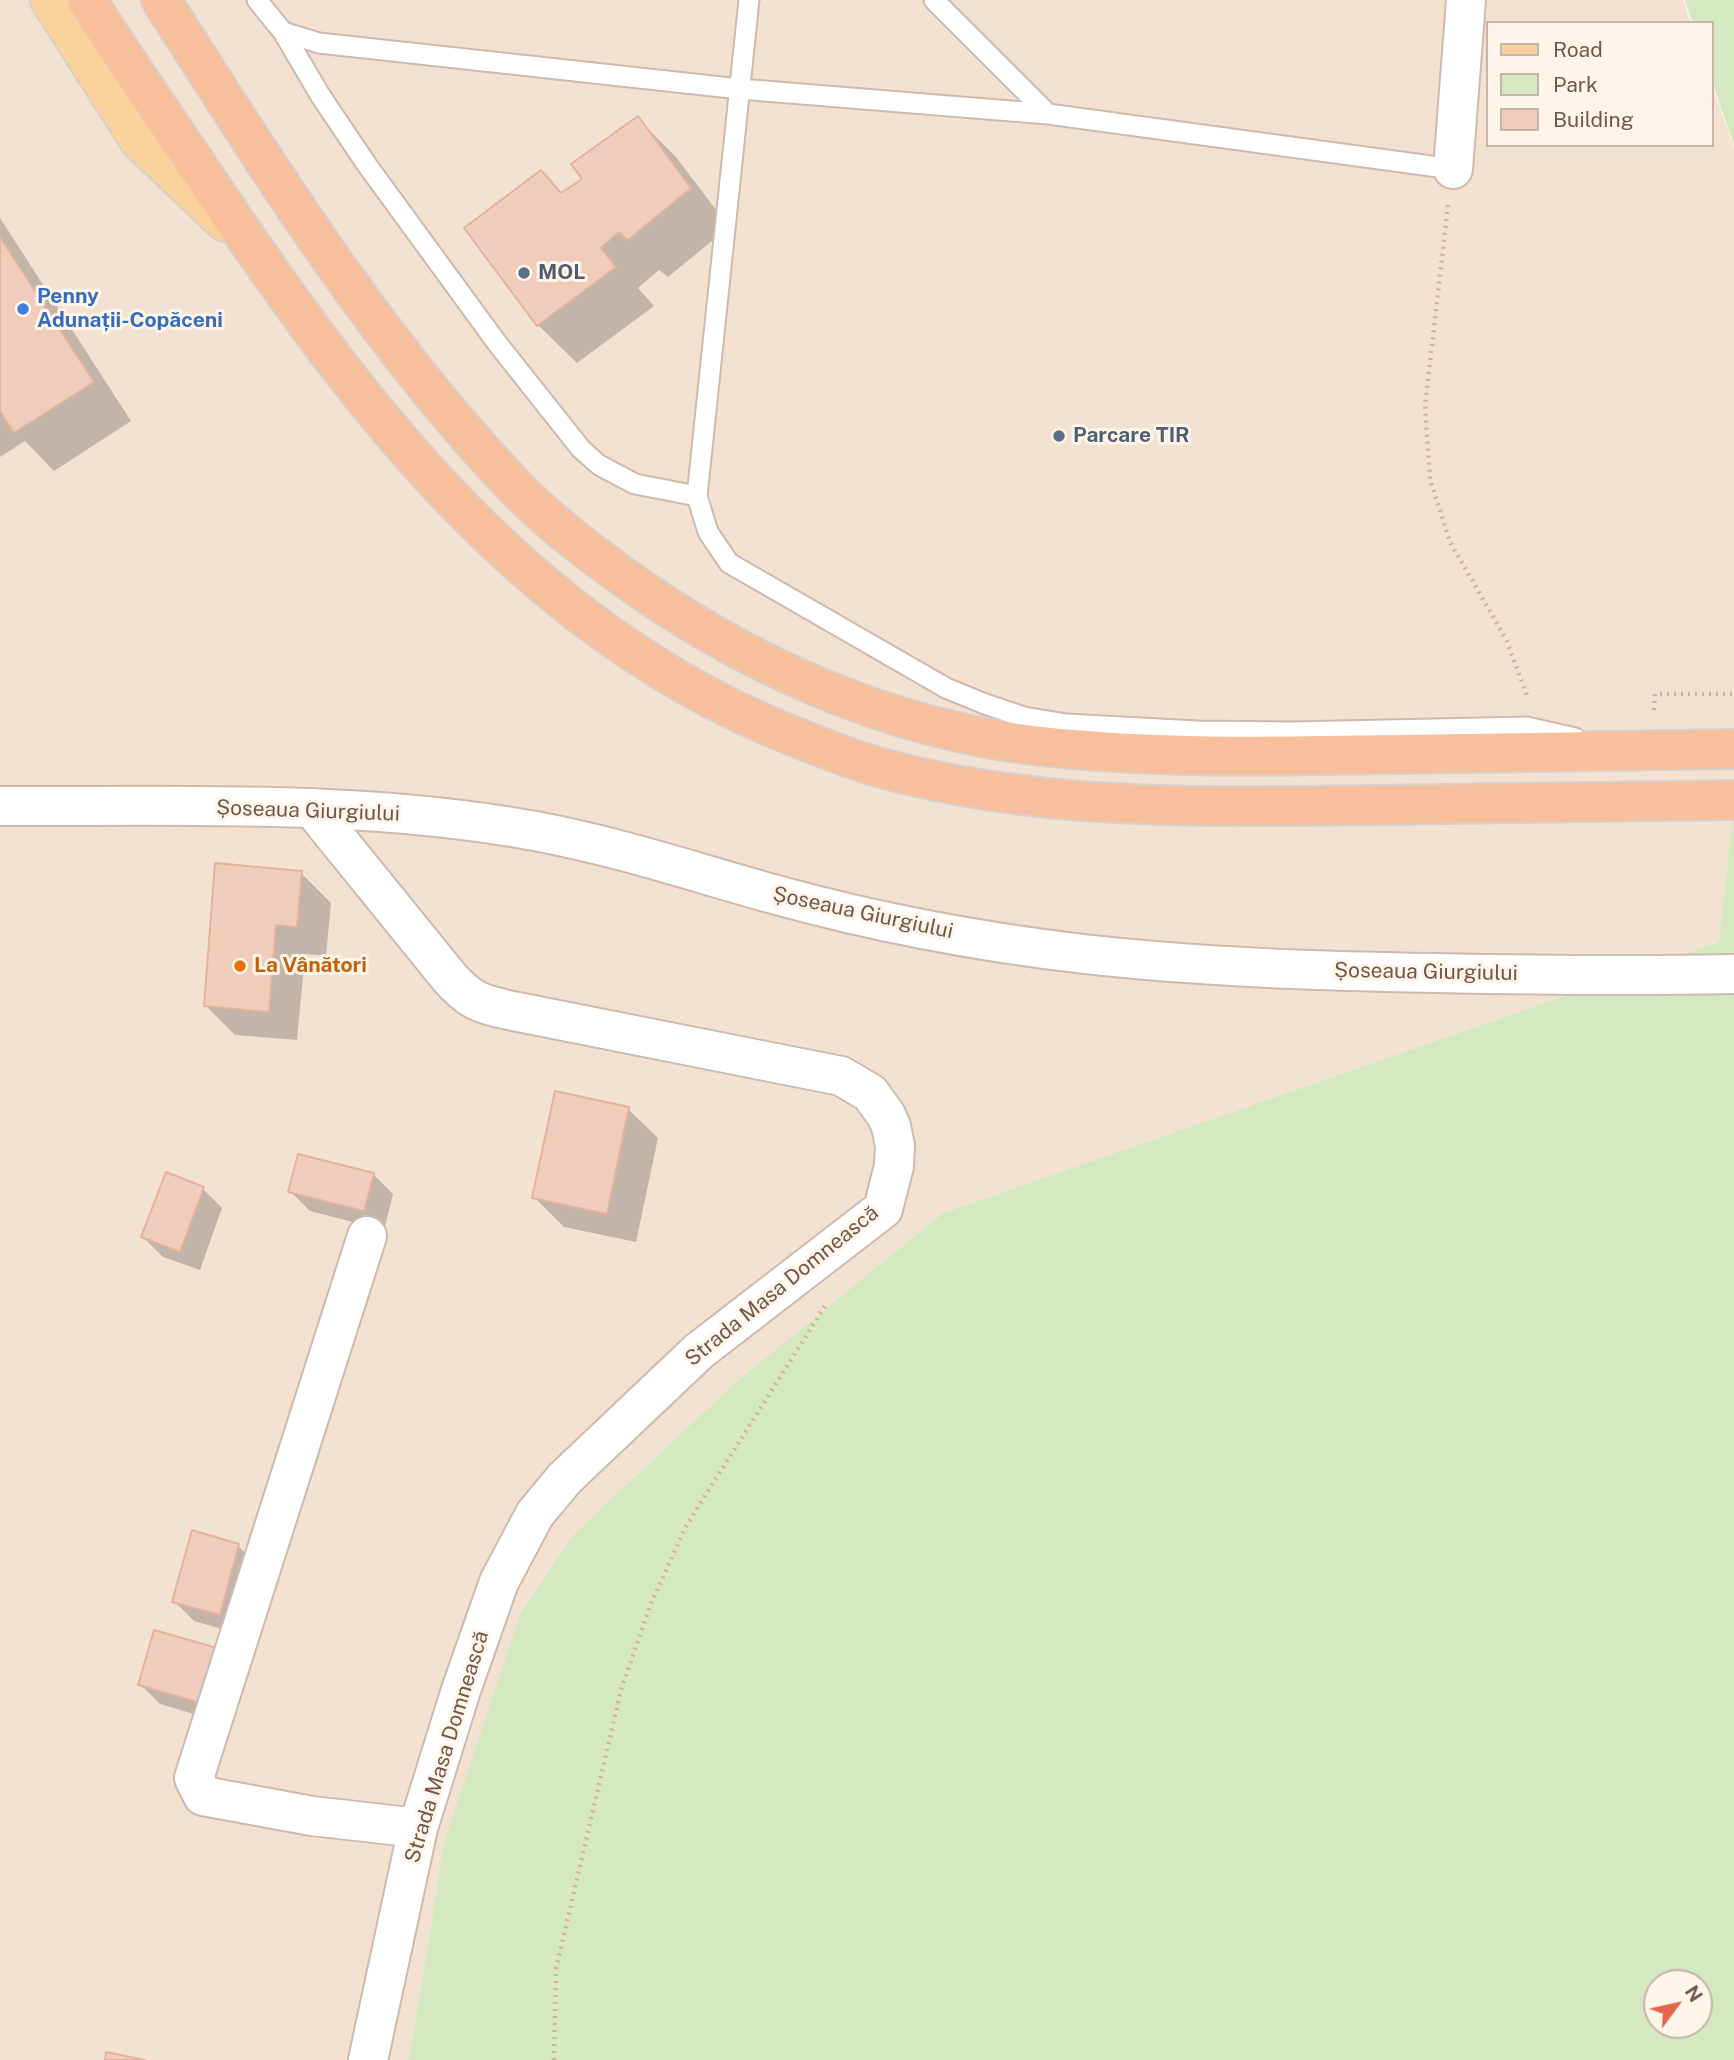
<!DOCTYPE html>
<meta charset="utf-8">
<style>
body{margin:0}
#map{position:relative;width:1734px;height:2060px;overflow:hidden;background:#fcf1e3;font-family:"Public Sans",sans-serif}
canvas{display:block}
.legend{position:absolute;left:1486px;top:21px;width:228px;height:126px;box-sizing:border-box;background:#fff5e9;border:2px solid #c7b5a9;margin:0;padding:9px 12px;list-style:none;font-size:21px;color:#73564a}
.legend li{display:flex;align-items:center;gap:14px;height:35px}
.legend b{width:35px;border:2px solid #c7b5a9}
.north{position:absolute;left:1643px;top:1969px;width:70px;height:70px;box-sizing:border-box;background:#fff5e9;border:2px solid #c7b5a9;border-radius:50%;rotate:57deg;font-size:19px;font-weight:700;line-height:28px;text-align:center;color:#73564a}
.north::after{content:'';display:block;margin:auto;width:24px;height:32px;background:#e3644a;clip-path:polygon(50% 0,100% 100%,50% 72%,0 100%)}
</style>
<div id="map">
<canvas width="1734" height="2060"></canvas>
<ul class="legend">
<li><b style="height:9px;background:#f9d19c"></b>Road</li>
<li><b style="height:19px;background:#d4e9c2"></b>Park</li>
<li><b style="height:19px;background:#f0cdbb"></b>Building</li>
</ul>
<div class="north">N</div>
</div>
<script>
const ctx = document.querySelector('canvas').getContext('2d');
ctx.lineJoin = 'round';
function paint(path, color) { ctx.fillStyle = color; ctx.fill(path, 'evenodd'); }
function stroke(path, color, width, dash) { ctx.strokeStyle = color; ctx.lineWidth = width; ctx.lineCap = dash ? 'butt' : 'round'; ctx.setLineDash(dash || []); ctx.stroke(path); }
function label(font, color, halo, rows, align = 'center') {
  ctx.font = font + ' "Public Sans",sans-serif'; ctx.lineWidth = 6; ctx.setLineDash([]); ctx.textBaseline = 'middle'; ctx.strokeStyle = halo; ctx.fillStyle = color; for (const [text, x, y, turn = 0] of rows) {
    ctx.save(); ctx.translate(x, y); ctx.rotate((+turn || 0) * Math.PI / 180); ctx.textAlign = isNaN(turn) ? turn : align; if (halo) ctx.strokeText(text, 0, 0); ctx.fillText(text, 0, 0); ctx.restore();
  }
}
paint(new Path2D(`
 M0,0H1683L1690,23H1487V145H1711V83L1734,148V807L1719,942L943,1213L736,1382L574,1534L444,1844L409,2060H0Z`), '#f3e2d2');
paint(new Path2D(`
 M1685,0H1734V145L1711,78V23H1693Z
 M1734,807V2060H409L444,1844L521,1613L574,1534L736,1382L943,1213L1719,942ZM1657,1983H1699V2025H1657Z`), '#d4e9c2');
paint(new Path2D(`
 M637,118L676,157L729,227L668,277L659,270L638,288L654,306L577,363L538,325L541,172L562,194L585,179Z
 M0,218L131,421L54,471L25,441L0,457Z
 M301,873L331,903L326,956L305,954L297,1040L235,1035L205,1005Z
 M628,1109L658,1138L636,1242L564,1227L534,1197Z
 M373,1174L393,1194L384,1230L310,1211L290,1191Z
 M203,1189L222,1208L200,1270L163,1257L143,1237Z
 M238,1546L258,1565L239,1634L194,1621L174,1601Z
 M155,1632L221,1722L160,1704L140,1684Z`), '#0003');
const building = new Path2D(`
 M638,116L691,188L628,240L619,232L601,248L616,267L537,326L464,228L541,170L561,193L582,179L571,164Z
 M0,237L94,382L14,433L0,411Z
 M215,863L302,871L297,927L276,925L269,1012L204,1006Z
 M555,1091L629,1107L607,1214L532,1198Z
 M298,1154L374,1173L364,1211L288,1192Z
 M166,1172L204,1187L180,1252L141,1237Z
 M192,1530L239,1544L220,1615L172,1602Z
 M154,1630L217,1648L201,1703L138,1685Z
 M106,2052L145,2060H105Z`);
paint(building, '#f0cdbb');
stroke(building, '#e3b39c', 2);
const service = new Path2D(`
 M257,0L283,32L319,43L740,89L1048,114
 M749,0L697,496L708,532L729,563L946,688L985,704L1024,717L1066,724L1197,731L1292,732L1527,727L1575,738
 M934,0L1048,114L1453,169
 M283,32L320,95L367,165L497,343L581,449L599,465L635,484L697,496`);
const minor = new Path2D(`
 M1453,169L1466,0
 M312,808L449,977C469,1000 480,1004 508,1010L841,1076L870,1093L886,1115L891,1126L895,1146L894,1166L883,1209L699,1351L565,1478L535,1514L499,1582L461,1690L418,1828L368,2060
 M367,1236L194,1778L203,1796L312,1816L418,1828`);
const tertiary = new Path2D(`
 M0,806C178,807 359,799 535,831C616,846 694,872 773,894C874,922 980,942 1084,954C1200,967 1318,971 1435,973C1535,975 1634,976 1734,974`);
const primary = new Path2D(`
 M50,0L139,140L225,222`);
const trunk = new Path2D(`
 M87,0C126,62 168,122 209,183C364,415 534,637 803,740C828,750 853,760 878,767C1037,812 1211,807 1374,805C1494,803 1614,802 1734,800
 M161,0C270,170 378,345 519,491C548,520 581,546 614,570C737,661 886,729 1040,746C1160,759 1281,756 1401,754C1512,752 1623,751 1734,749`);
stroke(service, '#cfbaad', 23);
stroke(minor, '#cfbaad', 42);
stroke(tertiary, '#cfbaad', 42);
stroke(primary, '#d8d0cc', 42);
stroke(trunk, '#d8d0cc', 42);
stroke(new Path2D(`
 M1448,205L1425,406L1430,479L1450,542L1506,639L1528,698
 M1654,710L1655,694H1734
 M554,2060L556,1969L621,1690L650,1606L686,1526L825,1306`), '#d5b19f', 4.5, [2, 5]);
stroke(service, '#fff', 19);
stroke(minor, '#fff', 38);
stroke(tertiary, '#fff', 38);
stroke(primary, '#f9d19c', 38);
stroke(trunk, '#f7bf9c', 38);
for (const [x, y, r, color] of [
 [524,273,7,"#5c6f8a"],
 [23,309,7,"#3f7fe0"],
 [1059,436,7,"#5c6f8a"],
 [240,966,7,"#e8710a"]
]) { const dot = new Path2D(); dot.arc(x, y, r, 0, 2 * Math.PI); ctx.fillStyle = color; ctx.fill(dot); stroke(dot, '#fff5e9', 2.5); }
label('bold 21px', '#4e5e75', '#fff5e9', [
 ["MOL",538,273],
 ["Parcare TIR",1073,436]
], 'left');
label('bold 21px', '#366cbe', '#fff5e9', [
 ["Penny",37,297],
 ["Adunații-Copăceni",37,321]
], 'left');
label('21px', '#73564a', '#fff5e9', [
 ["Șoseaua Giurgiului",308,811,2],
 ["Șoseaua Giurgiului",863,913,12],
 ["Șoseaua Giurgiului",1426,972,1],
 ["Strada Masa Domnească",782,1286,-39],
 ["Strada Masa Domnească",447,1747,-73]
]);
label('bold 21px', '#c56008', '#fff5e9', [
 ["La Vânători",254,966]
], 'left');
</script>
